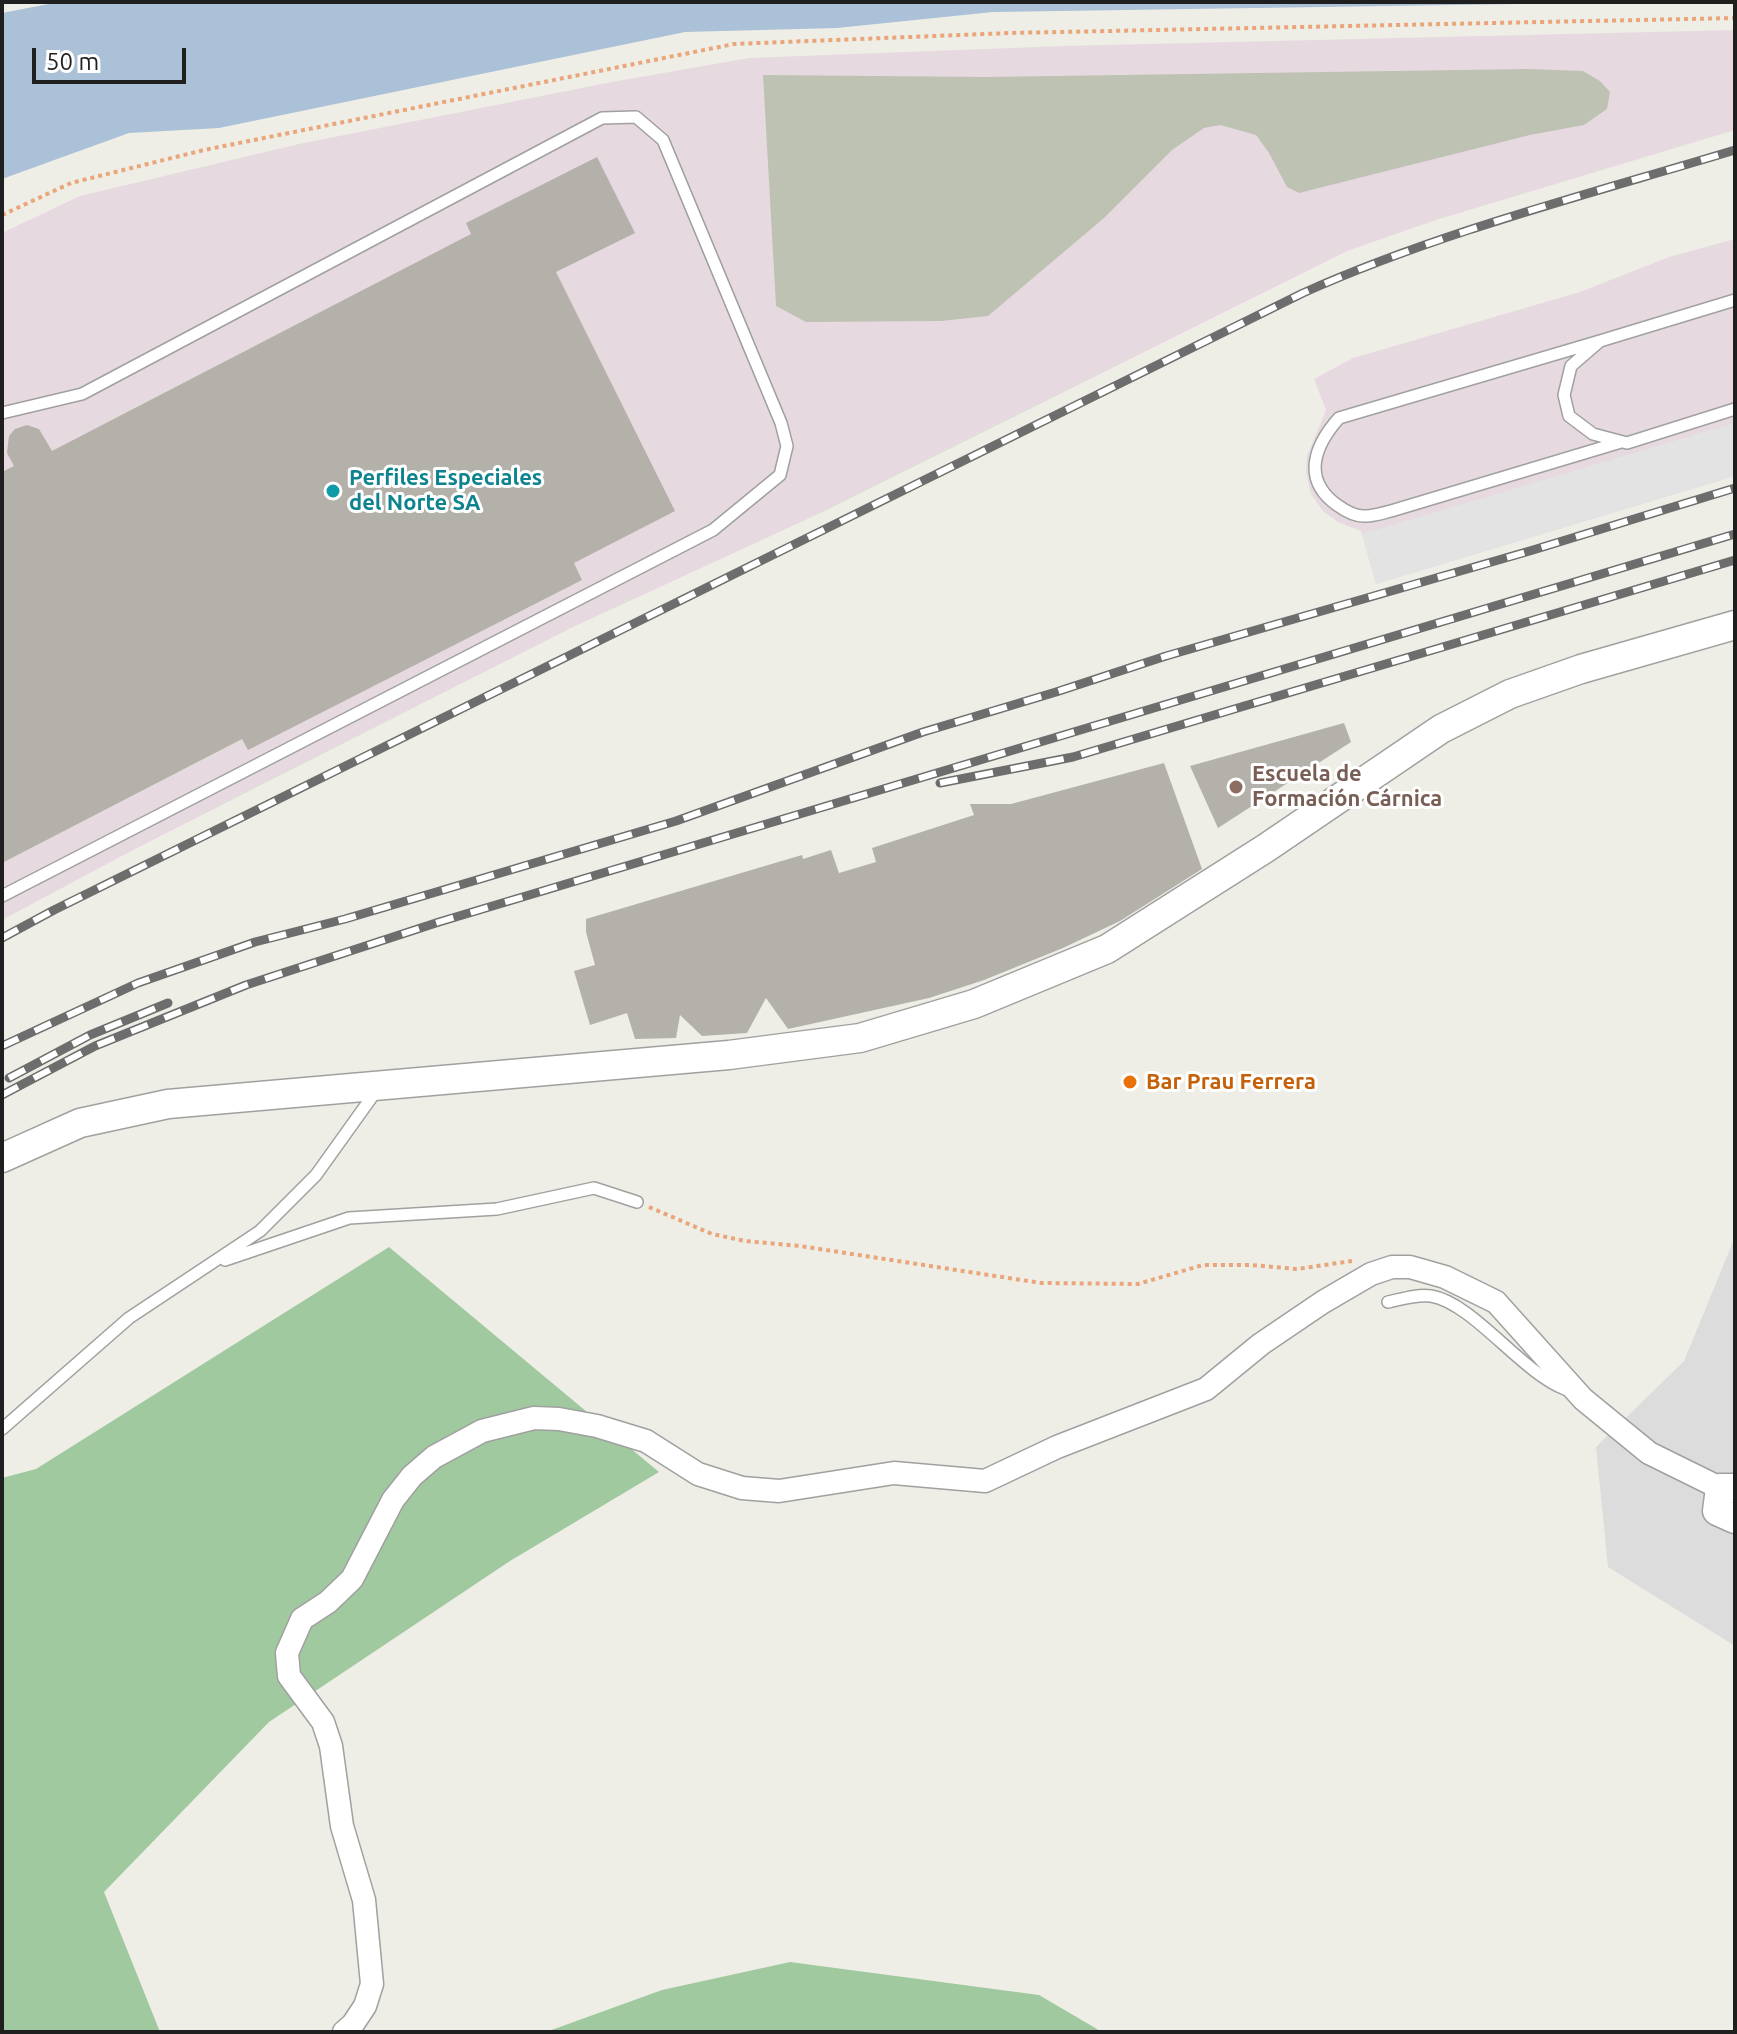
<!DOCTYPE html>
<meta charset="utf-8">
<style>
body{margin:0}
#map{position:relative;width:1737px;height:2034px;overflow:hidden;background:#eeeee6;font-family:Ubuntu,sans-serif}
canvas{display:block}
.frame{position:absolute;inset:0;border:4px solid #1f1f1f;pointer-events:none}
.scale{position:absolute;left:32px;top:48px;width:154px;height:36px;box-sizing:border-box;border:4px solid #1f1f1f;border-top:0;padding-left:10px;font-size:24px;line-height:28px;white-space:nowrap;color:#1f1f1f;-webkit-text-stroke:6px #fff;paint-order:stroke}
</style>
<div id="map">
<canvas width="1737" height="2034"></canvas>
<div class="frame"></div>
<div class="scale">50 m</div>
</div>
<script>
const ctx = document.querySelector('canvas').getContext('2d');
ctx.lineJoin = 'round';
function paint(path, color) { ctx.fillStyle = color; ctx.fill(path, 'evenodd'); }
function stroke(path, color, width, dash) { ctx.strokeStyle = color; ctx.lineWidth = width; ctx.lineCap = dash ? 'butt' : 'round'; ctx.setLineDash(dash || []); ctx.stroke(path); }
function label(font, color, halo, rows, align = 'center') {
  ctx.font = font + ' Ubuntu,sans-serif'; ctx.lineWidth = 6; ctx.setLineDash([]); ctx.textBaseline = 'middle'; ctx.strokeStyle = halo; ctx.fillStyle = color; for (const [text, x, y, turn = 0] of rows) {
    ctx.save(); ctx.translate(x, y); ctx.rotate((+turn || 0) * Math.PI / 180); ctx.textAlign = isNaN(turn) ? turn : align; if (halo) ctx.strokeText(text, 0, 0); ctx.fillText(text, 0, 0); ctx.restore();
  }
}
paint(new Path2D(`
 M1735,1237V1646L1608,1567L1596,1447L1684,1361Z`), '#dddcdc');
paint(new Path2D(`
 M1735,30V130L1436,220L1347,251L827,510L571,628L133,850L2,920V233L80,196L299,144L612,82L749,58L1064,46Z
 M1735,239V476L1376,584L1361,531L1338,522L1323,511L1311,494L1306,472L1307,456L1326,410L1314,379L1353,358L1580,292L1669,257Z`), '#e7d9e0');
paint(new Path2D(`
 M1528,69L1583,71L1600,81L1610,92L1607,109L1584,125L1530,135L1299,193L1287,187L1269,153L1256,135L1220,125L1204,128L1172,150L1104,218L988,316L941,321L806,322L776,306L763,75L986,77Z`), '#bec2b2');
paint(new Path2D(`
 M389,1247L659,1472L510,1561L269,1722L104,1892L160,2032H2V1478L36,1469Z
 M790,1962L1039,1995L1102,2032H546L662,1990Z`), '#a0c99f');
paint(new Path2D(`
 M1735,423V476L1376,584L1362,534Z`), '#e3e3e3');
paint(new Path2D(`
 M59,2H1649L993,12L837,28L685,32L219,128L129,133L2,179V13Z`), '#abc1d7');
paint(new Path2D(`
 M597,157L635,233L556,272L675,511L574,563L582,580L248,750L242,739L2,863V472L14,466L7,453L9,436L15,429L27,425L39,429L52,451L471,234L466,223Z
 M1344,723L1351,742L1218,828L1190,766Z
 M1164,763L1202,869L1120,921L1063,948L984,980L929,998L788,1029L766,998L747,1033L702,1036L680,1015L676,1038L635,1039L627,1013L590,1025L574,971L595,965L586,932V919L802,855L803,859L831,850L839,873L876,862L872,848L974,815L970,804H1011Z`), '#b3b1a9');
const service = new Path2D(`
 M1735,300L1600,341L1571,366L1564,395L1569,416L1593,434L1627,443L1735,409
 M1600,341L1339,418C1315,445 1301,479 1337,505C1344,510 1356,517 1366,516C1374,516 1383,513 1391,511L1621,442
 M2,413L82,394L602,118L636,117L663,140L781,423L787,446L780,475L713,530L2,896
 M225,1260L349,1218L497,1209L594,1188L637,1202
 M1388,1302C1402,1299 1417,1294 1431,1296C1473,1303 1521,1372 1565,1389
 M2,1429L129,1318L260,1231L316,1175L379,1087`);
const minor = new Path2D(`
 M344,2032L353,2024L365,2006L372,1984L364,1900L342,1826L331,1746L323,1722L289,1676L287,1653L302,1619L328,1602L352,1579L393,1500L412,1476L434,1457L482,1431L534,1418L559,1419L597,1426L646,1441L698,1474L742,1488L779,1491L894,1473L985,1481L1057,1447L1206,1389L1261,1344L1323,1302L1371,1274L1392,1267H1410L1445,1277L1496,1302L1583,1399L1649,1453L1720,1488`);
const tertiary = new Path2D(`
 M2,1158L80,1123L168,1104L729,1055L860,1038L974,1004L1107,949L1266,848L1441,729L1510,694L1581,669L1735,625
 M1735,1488H1720L1717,1511L1735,1519`);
stroke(service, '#a0a0a0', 14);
stroke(minor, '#a0a0a0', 25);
stroke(tertiary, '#a0a0a0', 31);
stroke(new Path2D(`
 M2,215L71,183L204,150L734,44L1010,33L1735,18
 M649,1207L712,1234L745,1241L800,1246L1041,1283L1138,1284L1203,1265H1251L1297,1269L1352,1261`), '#eaa57b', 4, [4, 4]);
stroke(service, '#fff', 11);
stroke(minor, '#fff', 22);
stroke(tertiary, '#fff', 28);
const rail = new Path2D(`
 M940,783L1073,757L1735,560
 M2,938L54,910L1303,293C1442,231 1590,194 1735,150
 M2,1046L138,983L255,942L345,919L676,821L923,732L1056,692L1166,656L1533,550L1735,488
 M9,1078L90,1035L168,1003
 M2,1095L95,1046L246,985L439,922L1735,534`);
stroke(rail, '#6d6d6d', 9);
stroke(rail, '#fff', 6, [18]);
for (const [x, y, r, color] of [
 [333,491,8,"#0f9aa8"],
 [1236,787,8,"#8d6e63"],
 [1130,1082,8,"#e8710a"]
]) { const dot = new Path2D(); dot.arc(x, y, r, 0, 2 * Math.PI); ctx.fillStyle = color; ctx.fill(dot); stroke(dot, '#fff', 3); }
label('bold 22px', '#0d838f', '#fff', [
 ["Perfiles Especiales",349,478],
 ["del Norte SA",349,503]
], 'left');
label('bold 22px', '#785e54', '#fff', [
 ["Escuela de",1252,774],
 ["Formación Cárnica",1252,799]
], 'left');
label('bold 22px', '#c56008', '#fff', [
 ["Bar Prau Ferrera",1146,1082]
], 'left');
</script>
